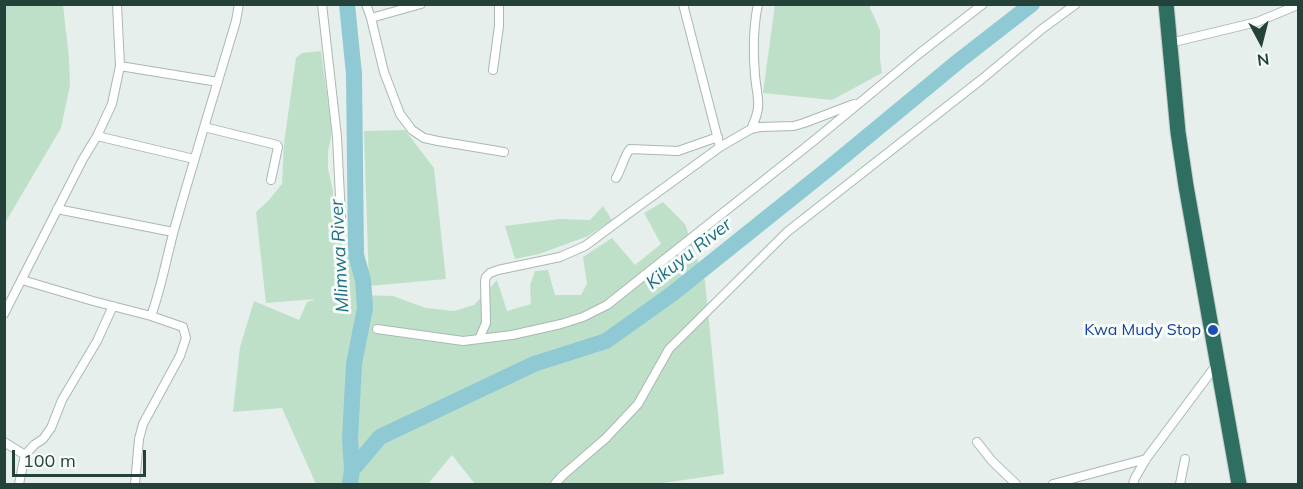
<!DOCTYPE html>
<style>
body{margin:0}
#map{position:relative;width:1303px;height:489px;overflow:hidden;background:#e6efeb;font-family:Mulish,sans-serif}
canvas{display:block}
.frame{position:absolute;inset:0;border:6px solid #24423a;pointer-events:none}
.north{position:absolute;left:1231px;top:12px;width:60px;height:60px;-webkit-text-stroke:4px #f7fbf9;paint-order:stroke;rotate:173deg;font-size:16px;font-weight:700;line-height:24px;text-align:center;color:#24423a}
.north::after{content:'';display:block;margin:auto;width:21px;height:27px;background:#24423a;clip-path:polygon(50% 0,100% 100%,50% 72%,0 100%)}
.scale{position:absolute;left:12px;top:450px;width:134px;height:27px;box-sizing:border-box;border:3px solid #24423a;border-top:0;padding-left:8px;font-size:18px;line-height:21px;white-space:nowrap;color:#24423a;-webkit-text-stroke:4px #f7fbf9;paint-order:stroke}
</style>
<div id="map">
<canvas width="1303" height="489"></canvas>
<div class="frame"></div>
<div class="north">N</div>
<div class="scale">100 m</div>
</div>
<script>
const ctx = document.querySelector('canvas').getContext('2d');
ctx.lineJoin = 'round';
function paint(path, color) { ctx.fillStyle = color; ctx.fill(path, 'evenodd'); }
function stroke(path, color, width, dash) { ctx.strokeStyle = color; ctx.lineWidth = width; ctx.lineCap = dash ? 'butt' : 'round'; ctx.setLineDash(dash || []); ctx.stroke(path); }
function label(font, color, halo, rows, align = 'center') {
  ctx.font = font + ' Mulish,sans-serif'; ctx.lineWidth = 6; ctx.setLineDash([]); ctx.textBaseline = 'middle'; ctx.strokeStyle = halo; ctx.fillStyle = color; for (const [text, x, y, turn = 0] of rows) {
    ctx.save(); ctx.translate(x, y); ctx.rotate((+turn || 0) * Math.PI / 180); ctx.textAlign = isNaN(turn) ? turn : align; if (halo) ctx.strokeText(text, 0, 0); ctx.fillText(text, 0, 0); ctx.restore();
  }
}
paint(new Path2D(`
 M5,4L63,5L69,58L70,85L61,128L5,223Z
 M775,4L870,5V8L880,30V59L882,73L832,100L763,93Z
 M321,51L331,125V138L328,151V169L333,191L334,215L341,242L355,272L358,295L393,296L426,308L454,311L474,305L497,280L507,311L531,304L530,285L535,271L548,270L555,295H581L587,284L583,257L612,238L635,265L661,244L644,213L663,202L685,224L705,281L724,474L657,484H475L452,455L428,484H316L282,408L233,412L240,347L254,301L299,320L307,302L315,299L266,303L256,212L268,201L282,184L284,143L296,58L302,53Z
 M405,130L434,168L446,279L369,286L364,131Z
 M603,206L612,220L588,236L539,254L515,259L505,226L560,219L590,220Z`), '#bfe0c8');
stroke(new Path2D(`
 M347,4L354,74L356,255L363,280L365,308L354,364L350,439L352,470
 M350,484L352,470L380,437L534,364L606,341L672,294L828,169L960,60L1032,4`), '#8ec9d4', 16);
const street = new Path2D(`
 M322,4L337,137L341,217
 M366,4L371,18L384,72L400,114L412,130L424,138L438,141L504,152
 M683,4L720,147
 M371,18L421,4
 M1170,43L1257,22L1298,5
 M120,66L218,82
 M493,70L499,26V4
 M204,127L277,145L278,147L271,180
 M751,129C763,104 757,100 755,75C753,51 753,28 758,4
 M97,136L194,159
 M616,178C621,170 625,154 630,149L678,151L718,137
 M57,209L173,232
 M22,280L93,301L151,316C162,286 167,254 176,223C195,156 216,88 236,21L239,4
 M4,314L83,159L97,136L112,104L120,66L117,4
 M377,329L463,341L512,335L561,324L583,317L607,305L811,143L920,53L983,4
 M479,339L486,323L485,281L486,277L490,273L498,270L560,257L585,246L628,214L720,147L751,129L760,127L794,126L804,123L854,104
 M4,442L25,455
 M977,442L992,461L1016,484
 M19,484L25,455L34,445L43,439L51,428L62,400L97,341L113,306
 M135,484L139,439L143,424L180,356L186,338L183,327L151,316
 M555,484L562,476L606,438L638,404L669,349L787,232L982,79L1042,29L1076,4
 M1053,484L1146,459
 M1133,484L1135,478L1146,459L1217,364
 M1180,484L1185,459`);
const highway = new Path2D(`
 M1166,4L1178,132L1186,186L1239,484`);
stroke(street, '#a8b8b2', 10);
stroke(highway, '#c2cac8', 17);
stroke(street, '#fff', 8);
stroke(highway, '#2f6f62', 15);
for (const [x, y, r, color] of [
 [1213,330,6,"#1a4fb4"]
]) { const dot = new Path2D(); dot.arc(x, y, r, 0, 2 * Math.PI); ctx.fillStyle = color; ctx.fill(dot); stroke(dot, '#f7fbf9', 2); }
label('16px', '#164399', '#f7fbf9', [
 ["Kwa Mudy Stop",1201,330]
], 'right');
label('italic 18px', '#1c6f80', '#f7fbf9', [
 ["Kikuyu River",689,254,-38],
 ["Mlimwa River",340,256,-93]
]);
</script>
